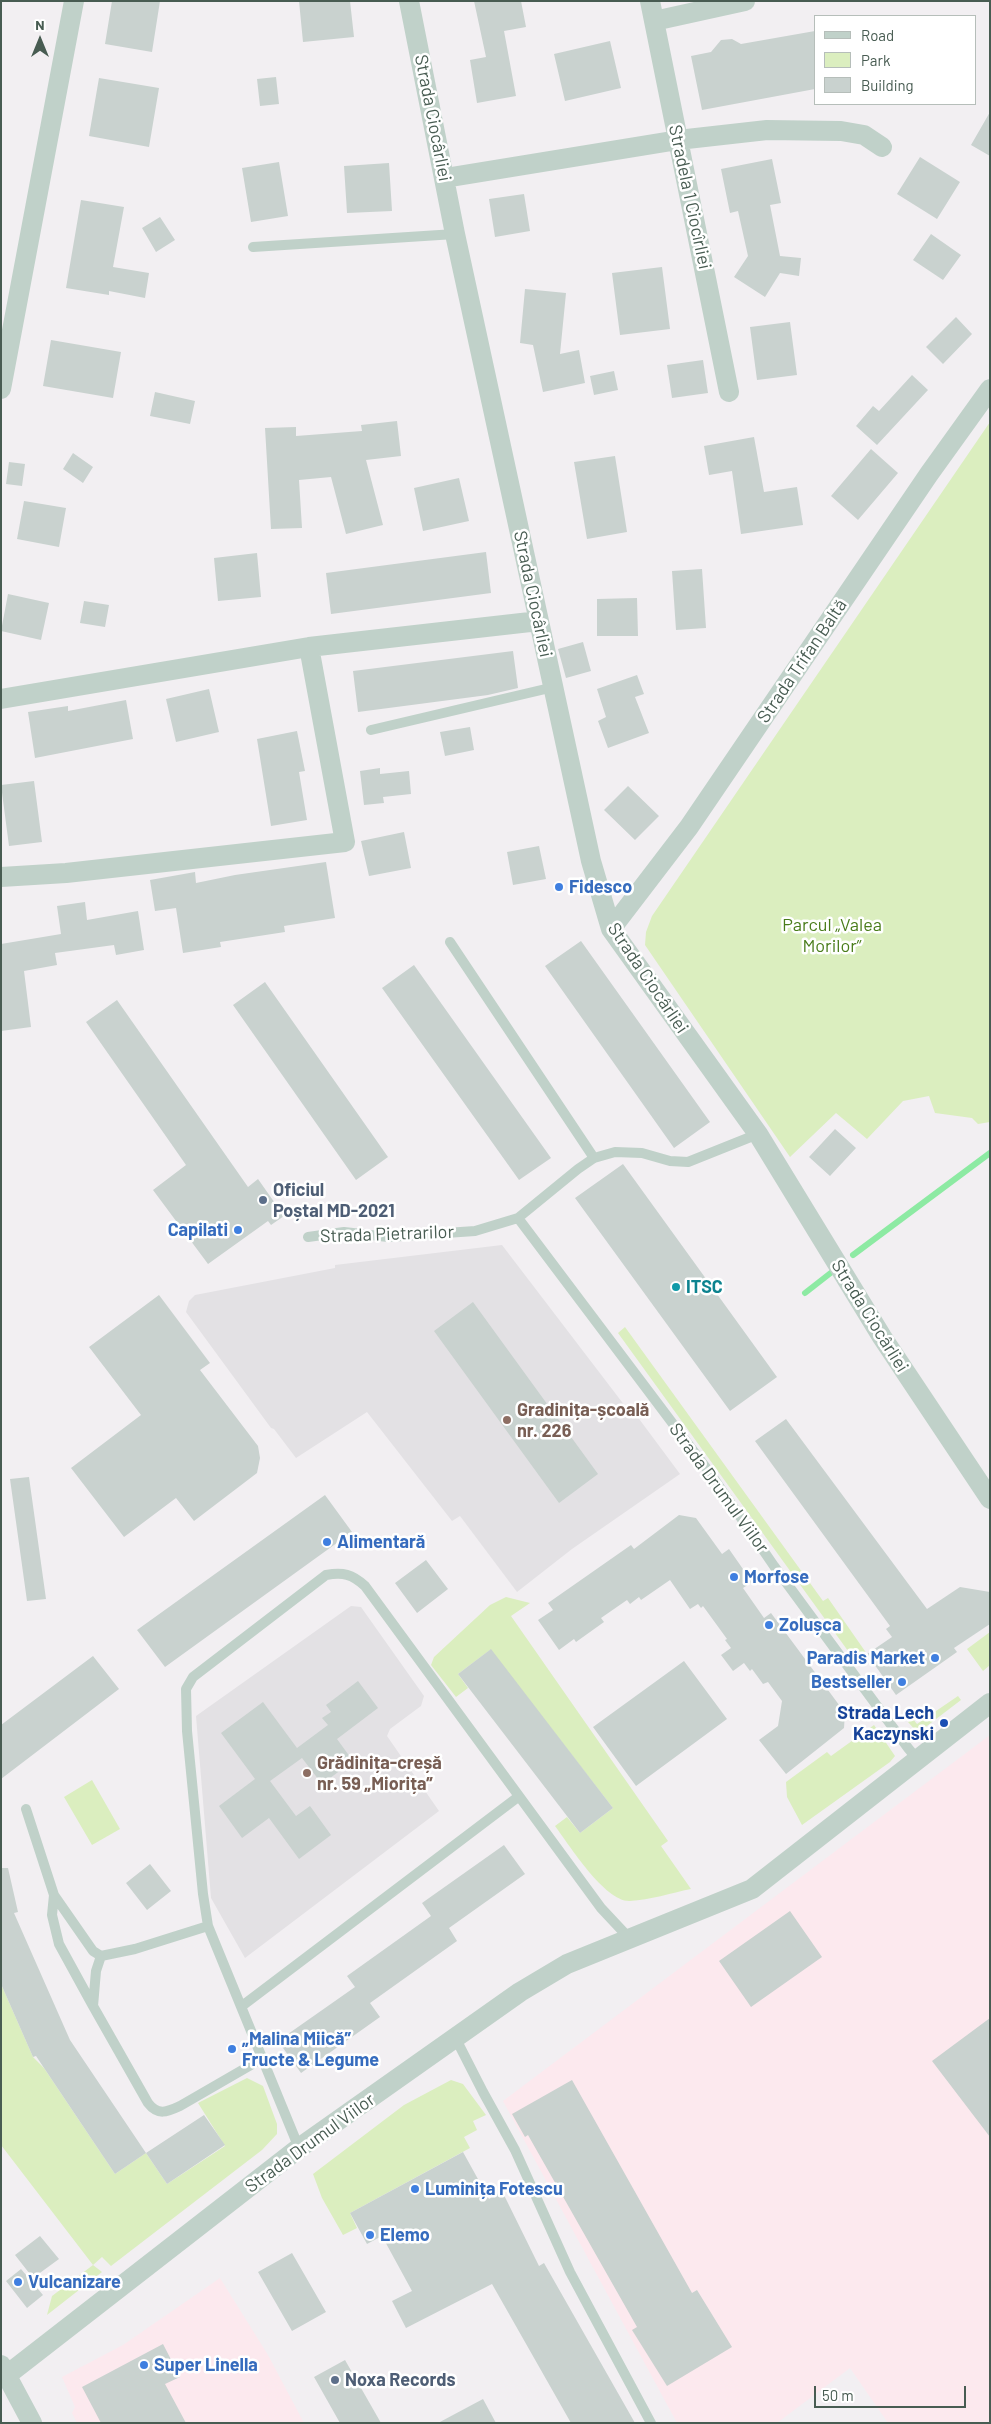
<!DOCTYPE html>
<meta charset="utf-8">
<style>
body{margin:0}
#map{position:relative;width:991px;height:2424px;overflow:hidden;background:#f2eff2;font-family:Barlow,sans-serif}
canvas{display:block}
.frame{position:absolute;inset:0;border:2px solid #485c52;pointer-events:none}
.legend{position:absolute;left:814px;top:15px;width:162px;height:90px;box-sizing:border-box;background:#fff;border:1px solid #b6beba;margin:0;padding:6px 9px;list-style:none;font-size:15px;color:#485c52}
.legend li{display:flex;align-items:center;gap:10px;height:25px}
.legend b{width:25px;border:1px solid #b6beba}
.north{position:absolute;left:15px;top:15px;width:50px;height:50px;-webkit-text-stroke:4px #fff;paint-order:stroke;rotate:0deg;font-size:14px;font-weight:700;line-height:20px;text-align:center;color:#485c52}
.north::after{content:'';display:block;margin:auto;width:18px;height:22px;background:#485c52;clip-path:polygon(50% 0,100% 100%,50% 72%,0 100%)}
.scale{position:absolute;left:814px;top:2386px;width:152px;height:22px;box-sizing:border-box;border:2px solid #485c52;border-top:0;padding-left:6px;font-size:15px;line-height:18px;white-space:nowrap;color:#485c52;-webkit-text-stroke:4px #fff;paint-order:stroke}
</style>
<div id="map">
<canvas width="991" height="2424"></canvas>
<div class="frame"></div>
<ul class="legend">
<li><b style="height:6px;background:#c0d1c9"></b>Road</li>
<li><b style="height:14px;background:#dbeebf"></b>Park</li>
<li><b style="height:14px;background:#c9d2cf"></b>Building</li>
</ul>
<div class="north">N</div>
<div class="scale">50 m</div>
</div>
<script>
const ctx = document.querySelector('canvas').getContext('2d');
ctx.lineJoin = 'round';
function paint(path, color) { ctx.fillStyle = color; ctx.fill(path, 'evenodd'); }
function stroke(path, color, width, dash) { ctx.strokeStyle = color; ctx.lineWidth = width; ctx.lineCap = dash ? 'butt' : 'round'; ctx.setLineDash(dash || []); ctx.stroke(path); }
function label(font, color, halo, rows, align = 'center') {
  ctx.font = font + ' Barlow,sans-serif'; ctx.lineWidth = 5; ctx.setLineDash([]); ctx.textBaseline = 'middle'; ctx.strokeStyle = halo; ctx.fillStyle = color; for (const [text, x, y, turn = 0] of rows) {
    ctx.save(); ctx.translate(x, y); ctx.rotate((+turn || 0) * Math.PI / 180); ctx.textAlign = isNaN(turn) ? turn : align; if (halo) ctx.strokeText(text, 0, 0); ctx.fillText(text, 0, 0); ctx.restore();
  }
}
paint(new Path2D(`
 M990,1735V2423H888L850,2368L777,2423H677L503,2101Z
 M220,2278L268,2355L304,2423H77L72,2413L75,2407L62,2377L123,2345Z`), '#fce9ee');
paint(new Path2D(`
 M502,1245L625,1406L631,1408L680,1474L572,1549L517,1592L460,1516L452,1521L367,1412L296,1458L274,1429L271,1428L186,1312L189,1301L195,1295L335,1268V1265Z
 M351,1606L361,1607L424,1696L421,1706L390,1729L387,1736L439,1811L245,1958L211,1898L196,1716Z`), '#e3e1e4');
paint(new Path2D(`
 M990,422V1122L978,1124L972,1118L935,1113L929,1096L903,1101L867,1139L836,1113L790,1157L645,945L646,932L652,916Z
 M625,1327L823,1601L828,1598L867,1654L856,1662L618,1333Z
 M506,1597L530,1603L511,1616L668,1841L661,1846L691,1889C671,1893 650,1900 630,1901C605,1902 570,1846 555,1826L567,1817L580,1833L613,1808L490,1650L458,1674L468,1688L456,1697L431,1665L434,1657L490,1605Z
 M990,1632V1665L983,1671L967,1649Z
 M958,1696L961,1700L923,1729L917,1732L908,1722L913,1719L917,1724Z
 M874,1725L895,1756L890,1762L802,1825L787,1797L786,1782L827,1752L831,1756Z
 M92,1780L120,1829L92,1845L64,1797Z
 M1,1984L33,2057L44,2068L115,2174L146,2153L167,2184L225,2146L198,2103L247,2078L263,2086L277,2124V2134L262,2150L111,2266L102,2257L93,2265L102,2272L47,2315L52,2296L93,2265L1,2145Z
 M451,2080L463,2084L486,2115L473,2121L477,2130L464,2137L470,2148L350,2213L357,2228L343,2235L322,2198L313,2174L404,2105Z`), '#dbeebf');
stroke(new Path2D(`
 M853,1255L990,1153
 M805,1293L837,1268`), '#8deaa3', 6);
paint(new Path2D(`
 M112,1H160L152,52L105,44Z
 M299,1H350L354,37L303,42Z
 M474,1H521L526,27L504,31L516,96L477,103L470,60L486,57Z
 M815,31V89L702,110L691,56L711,52L721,40L732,39L741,44Z
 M610,41L621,88L565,101L554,54Z
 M276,77L279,104L260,106L257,79Z
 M99,78L159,88L149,147L89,136Z
 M990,112V156L971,145Z
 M920,157L960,182L937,219L897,194Z
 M772,159L781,203L770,205L780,256L801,258L799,276L780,273L765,297L734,277L748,256L738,211L730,213L721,169Z
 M279,162L288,216L251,222L242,168Z
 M389,163L392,211L347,213L344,166Z
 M524,194L530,231L495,237L489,199Z
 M81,200L124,207L113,267L149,273L145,298L109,291V295L66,288Z
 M160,217L175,240L156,252L142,228Z
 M931,234L961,255L943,280L913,260Z
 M662,267L670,329L620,335L612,273Z
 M525,289L566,293L560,354L579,350L585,383L543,392L533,345L520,343Z
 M956,317L972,334L943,364L926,347Z
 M790,322L797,375L757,380L750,327Z
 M51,340L121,352L113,398L43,386Z
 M703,360L708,393L672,398L667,365Z
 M614,371L618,390L594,395L590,376Z
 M912,375L928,390L877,445L856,426L873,406L879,411Z
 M155,392L195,401L190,424L150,416Z
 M397,421L401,456L366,460L383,525L346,534L331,477L299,480L302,528L271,529L265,428L296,427V436L362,431L361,425Z
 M754,437L764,492L797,487L803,525L741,534L732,471L709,475L704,446Z
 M871,449L898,473L858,520L831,496Z
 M73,453L93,467L83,483L63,469Z
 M615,456L627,532L587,539L574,462Z
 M9,462L25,464L22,486L6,484Z
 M459,478L469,521L423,531L414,488Z
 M24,501L66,508L59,547L17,539Z
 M486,552L491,593L331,614L326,573Z
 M257,553L261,597L218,601L214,558Z
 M702,569L706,628L676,630L672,571Z
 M8,594L49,603L41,640L1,631Z
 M637,598L638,636H597V599Z
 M84,601L109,605L105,627L80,623Z
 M583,642L591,671L566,678L558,649Z
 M513,651L518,688L488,695L358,712L353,671Z
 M637,675L644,694L635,697L649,733L608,748L598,721L606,717L597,689Z
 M209,689L219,732L176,742L166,699Z
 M126,700L133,739L35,758L28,712L68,706V711Z
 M470,727L474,750L445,756L440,732Z
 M297,731L305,771L299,772L307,820L271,826L257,739Z
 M380,768V774L409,771L411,794L383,797L384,803L364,805L360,771Z
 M34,781L42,842L9,846L1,785Z
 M628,786L659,816L635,840L604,810Z
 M404,832L411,868L369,876L361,841Z
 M539,846L546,879L513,885L507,852Z
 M326,862L335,918L284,926L285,932L220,942L221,947L183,953L176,908L155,911L150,880L195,872L196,883L235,875Z
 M85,902L87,920L138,911L144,950L116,955L114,945L55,953L57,965L24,971L31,1027L1,1031V944L61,934L57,906Z
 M581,941L710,1122L674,1148L545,966Z
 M414,965L551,1158L519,1180L382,988Z
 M265,982L388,1157L356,1180L233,1005Z
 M117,1000L248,1187L258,1179L284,1216L271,1225L268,1221L208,1264L153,1190L186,1165L86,1022Z
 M835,1129L856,1148L830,1176L809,1157Z
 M623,1164L777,1377L730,1411L575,1198Z
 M159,1295L210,1363L200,1370L258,1446L260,1458L257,1473L194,1521L176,1498L124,1537L71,1468L141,1415L89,1347Z
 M473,1302L598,1474L559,1503L434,1331Z
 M786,1419L927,1609L960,1587L990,1592V1624L954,1648L957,1652L896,1695L867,1654L892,1637L886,1629L890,1626L755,1441Z
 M29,1477L46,1599L27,1601L10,1479Z
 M325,1495L352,1532L165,1667L137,1630Z
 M679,1515L696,1518L722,1554L729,1549L752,1582L743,1588L764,1618L771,1613L845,1713L844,1728L786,1774L759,1740L778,1726L782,1701L768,1682L763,1684L752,1669L750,1671L744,1663L733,1671L721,1655L731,1648L725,1640L727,1639L703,1606L701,1608L698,1604L690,1609L670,1580L641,1600L639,1597L630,1604L627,1600L601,1618L604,1622L576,1642L574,1639L559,1650L538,1620L553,1610L548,1603L631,1545L634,1549Z
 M426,1560L448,1589L417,1613L395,1583Z
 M491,1649L613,1808L580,1833L458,1674Z
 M93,1656L119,1689L1,1779V1725Z
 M684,1661L727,1719L636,1786L593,1727Z
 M358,1681L378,1708L337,1739L353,1761L322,1784L302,1758L270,1781L296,1816L310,1806L331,1835L299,1859L269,1818L242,1838L219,1806L255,1779L221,1733L263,1702L297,1748L328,1725L322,1718L331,1712L326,1705Z
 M504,1845L525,1874L449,1928L457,1941L370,2003L380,2017L301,2073L278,2041L355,1987L347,1976L431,1916L422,1903Z
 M150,1864L171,1891L147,1910L126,1883Z
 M1,1868H8L18,1912L14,1913L70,2040L146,2153L115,2174L36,2056L33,2057L1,1984Z
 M790,1911L822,1957L751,2007L719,1961Z
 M990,2018V2137L932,2061Z
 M572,2080L692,2293L697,2290L732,2347L667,2386L632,2330L637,2327L528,2135L525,2137L512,2114Z
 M204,2115L225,2145L167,2184L146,2153Z
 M463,2152L489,2199L502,2191L539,2266L544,2263L635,2423H571L492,2284L406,2328L392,2301L412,2291L382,2236L367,2244L350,2213Z
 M40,2236L59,2259L33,2278L15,2255Z
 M292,2253L326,2312L292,2331L258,2272Z
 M21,2269L43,2295L27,2308L6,2281Z
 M163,2344L180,2377L165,2384L186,2423H101L82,2387Z
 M345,2360L381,2423H340L314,2377Z
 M483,2399L496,2423H438Z`), '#c9d2cf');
stroke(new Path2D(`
 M253,247L455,234
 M371,730L554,687
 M450,942L594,1158
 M518,1218L710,1473L774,1566L908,1748L918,1760
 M308,1237L344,1232L388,1237L475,1231L518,1218L578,1169L594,1158L615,1152L642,1153L670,1161L688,1162L758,1134
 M26,1809L54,1895L52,1915L59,1944L93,2006
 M54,1895L93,1951L101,1956
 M208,1926L135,1949L101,1956L96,1971L93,2006L148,2103C158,2116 167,2112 180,2106L263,2058
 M242,2006L518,1797
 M456,2039L483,2092L515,2150L570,2272L651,2423
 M299,2148L208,1926L203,1894L187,1731L186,1689L193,1677L326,1575C343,1572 352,1574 365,1586L601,1908L630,1939`), '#c0d1c9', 10);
stroke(new Path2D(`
 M409,1L455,234L591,861L611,929L758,1134L882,1337L990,1499
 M650,1L729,392
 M654,21L745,1
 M445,178L678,140L767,130L841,131L864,135L882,147
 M1,389L74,1
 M309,647L539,621
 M1,699L309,647L345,842L66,873L1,877
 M611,929L689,827L929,474L990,389
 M1,2365L32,2423
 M7,2375L299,2148L520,1992L567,1964L752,1889L990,1703`), '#c0d1c9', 20);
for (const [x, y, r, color] of [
 [559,887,5,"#3f7fe0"],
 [263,1200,5,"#5c6f8a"],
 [238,1230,5,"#3f7fe0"],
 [676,1287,5,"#0f9aa8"],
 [507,1420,5,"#8d6e63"],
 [327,1542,5,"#3f7fe0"],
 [734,1577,5,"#3f7fe0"],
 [769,1625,5,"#3f7fe0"],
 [935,1658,5,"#3f7fe0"],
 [902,1682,5,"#3f7fe0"],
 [944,1723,5,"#1a4fb4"],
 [307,1773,5,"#8d6e63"],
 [232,2049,5,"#3f7fe0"],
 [415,2189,5,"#3f7fe0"],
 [370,2235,5,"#3f7fe0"],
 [18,2282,5,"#3f7fe0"],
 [144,2365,5,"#3f7fe0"],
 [335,2380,5,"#5c6f8a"]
]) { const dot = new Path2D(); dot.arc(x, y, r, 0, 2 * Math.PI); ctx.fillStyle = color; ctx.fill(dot); stroke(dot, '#fff', 2); }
label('18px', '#485c52', '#fff', [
 ["Strada Ciocârliei",433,118,79],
 ["Stradela 1 Ciocîrliei",690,197,78],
 ["Strada Ciocârliei",533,594,78],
 ["Strada Trifan Baltă",802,661,-56],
 ["Strada Ciocârliei",648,978,56],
 ["Strada Pietrarilor",387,1234,-2],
 ["Strada Ciocârliei",870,1316,58],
 ["Strada Drumul Viilor",719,1488,54],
 ["Strada Drumul Viilor",310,2143,-36]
]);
label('bold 18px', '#366cbe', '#fff', [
 ["Fidesco",569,887],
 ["Capilati",228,1230,"right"],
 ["Alimentară",337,1542],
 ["Morfose",744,1577],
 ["Zolușca",779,1625],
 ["Paradis Market",925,1658,"right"],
 ["Bestseller",892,1682,"right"],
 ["„Malina Miică”",242,2039],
 ["Fructe & Legume",242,2060],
 ["Luminița Fotescu",425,2189],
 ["Elemo",380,2235],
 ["Vulcanizare",28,2282],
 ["Super Linella",154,2365]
], 'left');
label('18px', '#497c1a', '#fff', [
 ["Parcul „Valea",832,925],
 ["Morilor”",832,946]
]);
label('bold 18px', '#4e5e75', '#fff', [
 ["Oficiul",273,1190],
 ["Poștal MD-2021",273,1211],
 ["Noxa Records",345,2380]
], 'left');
label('bold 18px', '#0d838f', '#fff', [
 ["ITSC",686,1287]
], 'left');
label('bold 18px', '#785e54', '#fff', [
 ["Gradinița-școală",517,1410],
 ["nr. 226",517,1431],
 ["Grădinița-creșă",317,1763],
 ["nr. 59 „Miorița”",317,1784]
], 'left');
label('bold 18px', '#164399', '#fff', [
 ["Strada Lech",934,1713],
 ["Kaczynski",934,1734]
], 'right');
</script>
